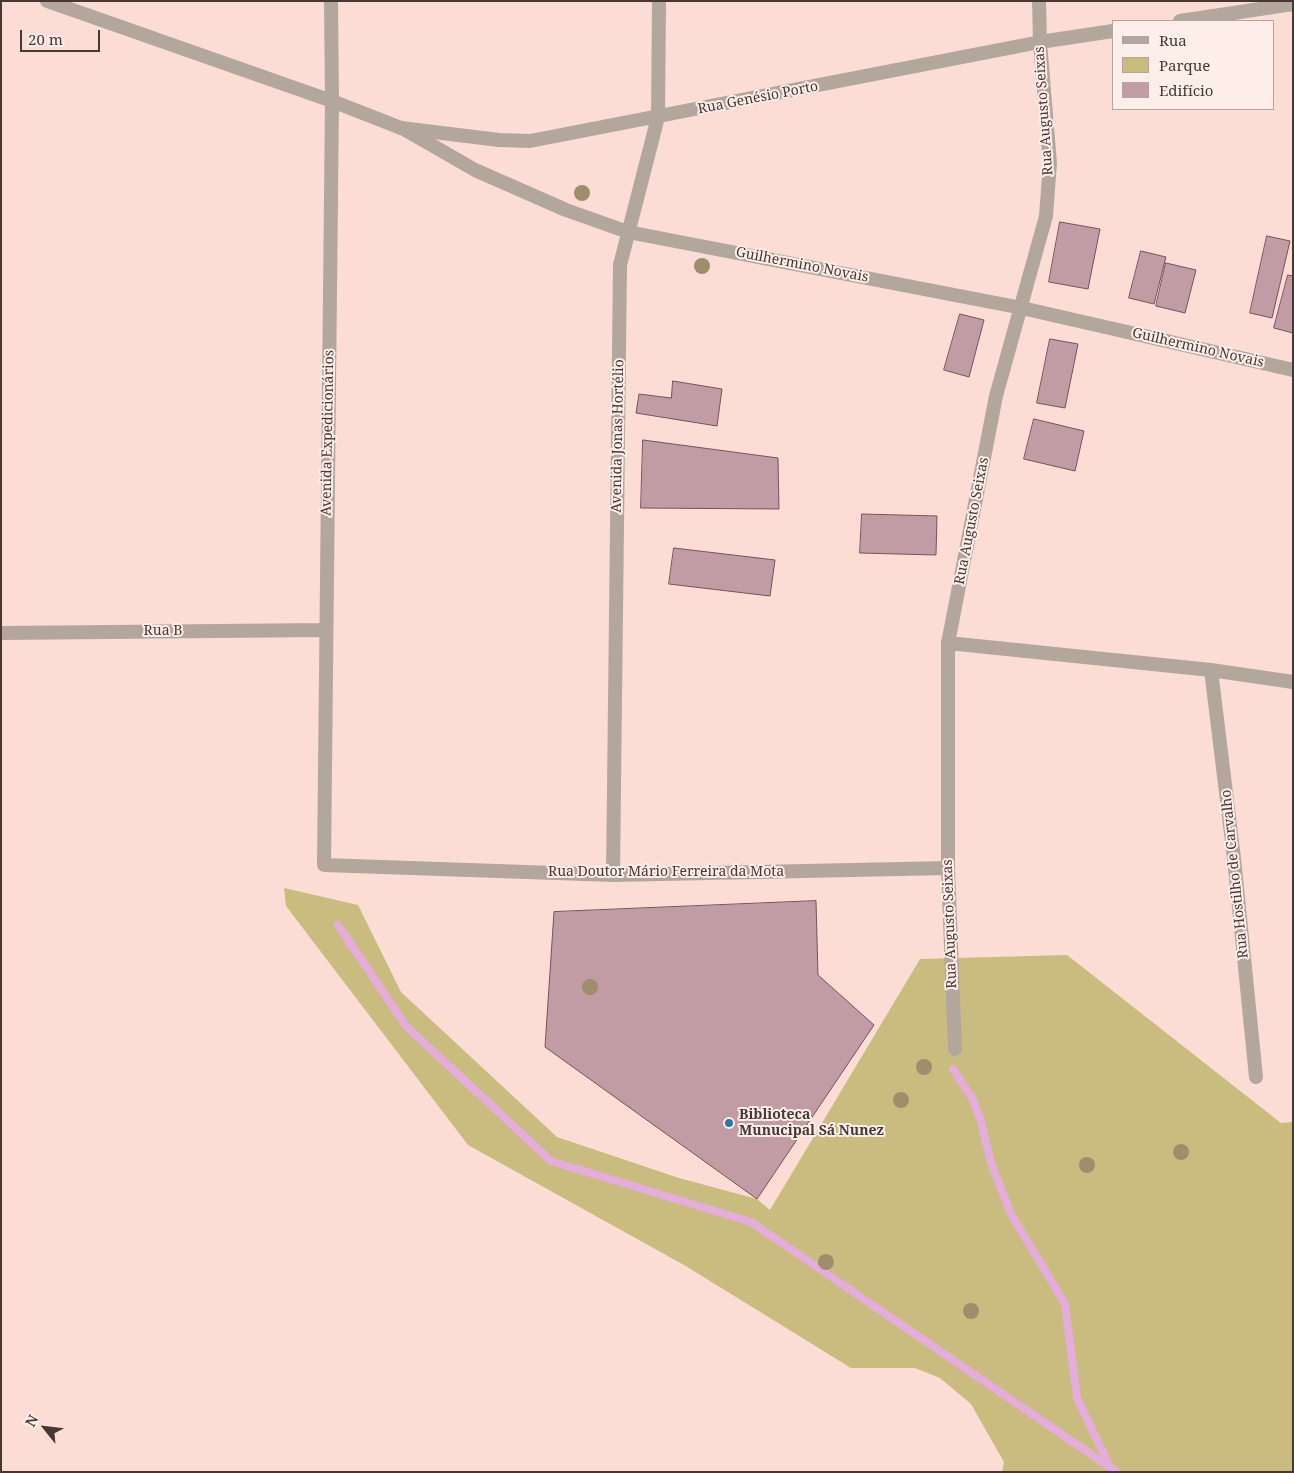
<!DOCTYPE html>
<meta charset="utf-8">
<style>
body{margin:0}
#map{position:relative;width:1294px;height:1473px;overflow:hidden;background:#fcddd5;font-family:"Noto Serif",serif}
canvas{display:block}
.frame{position:absolute;inset:0;border:2px solid #473834;pointer-events:none}
.legend{position:absolute;left:1112px;top:20px;width:162px;height:90px;box-sizing:border-box;background:#feeeea;border:1px solid #b5a5a1;margin:0;padding:6px 9px;list-style:none;font-size:15px;color:#473834}
.legend li{display:flex;align-items:center;gap:10px;height:25px}
.legend b{width:25px;border:1px solid #b5a5a1}
.north{position:absolute;left:20px;top:1403px;width:50px;height:50px;-webkit-text-stroke:4px #feeeea;paint-order:stroke;rotate:299deg;font-size:14px;font-weight:700;line-height:20px;text-align:center;color:#473834}
.north::after{content:'';display:block;margin:auto;width:18px;height:22px;background:#473834;clip-path:polygon(50% 0,100% 100%,50% 72%,0 100%)}
.scale{position:absolute;left:20px;top:30px;width:80px;height:22px;box-sizing:border-box;border:2px solid #473834;border-top:0;padding-left:6px;font-size:15px;line-height:18px;white-space:nowrap;color:#473834;-webkit-text-stroke:4px #feeeea;paint-order:stroke}
</style>
<div id="map">
<canvas width="1294" height="1473"></canvas>
<div class="frame"></div>
<ul class="legend">
<li><b style="height:6px;background:#b3a79d"></b>Rua</li>
<li><b style="height:14px;background:#cabc7e"></b>Parque</li>
<li><b style="height:14px;background:#c19ca4"></b>Edifício</li>
</ul>
<div class="north">N</div>
<div class="scale">20 m</div>
</div>
<script>
const ctx = document.querySelector('canvas').getContext('2d');
ctx.lineJoin = 'round';
function paint(path, color) { ctx.fillStyle = color; ctx.fill(path, 'evenodd'); }
function stroke(path, color, width, dash) { ctx.strokeStyle = color; ctx.lineWidth = width; ctx.lineCap = dash ? 'butt' : 'round'; ctx.setLineDash(dash || []); ctx.stroke(path); }
function label(font, color, halo, rows, align = 'center') {
  ctx.font = font + ' "Noto Serif",serif'; ctx.lineWidth = 4; ctx.setLineDash([]); ctx.textBaseline = 'middle'; ctx.strokeStyle = halo; ctx.fillStyle = color; for (const [text, x, y, turn = 0] of rows) {
    ctx.save(); ctx.translate(x, y); ctx.rotate((+turn || 0) * Math.PI / 180); ctx.textAlign = isNaN(turn) ? turn : align; if (halo) ctx.strokeText(text, 0, 0); ctx.fillText(text, 0, 0); ctx.restore();
  }
}
paint(new Path2D(`
 M284,888L358,905L401,992L557,1137L679,1178L757,1199L770,1210L920,959L1067,955L1281,1123L1293,1122V1472H1002L1004,1462L971,1404L940,1378L915,1368H851L684,1265L468,1145L286,906Z`), '#cabc7e');
stroke(new Path2D(`
 M338,925L406,1026L551,1161L751,1222L1117,1472
 M953,1069L972,1098L980,1118L991,1163L1011,1214L1065,1304L1077,1398L1110,1467`), '#e4addb', 8);
const building = new Path2D(`
 M1060,222L1100,229L1088,289L1049,282Z
 M1267,236L1290,241L1272,318L1250,313Z
 M1141,251L1166,257L1154,304L1129,298Z
 M1166,263L1196,270L1185,313L1156,306Z
 M1288,275L1293,276V333L1274,328Z
 M960,314L984,320L969,377L944,370Z
 M1050,339L1078,344L1065,408L1037,403Z
 M673,381L722,389L717,426L636,413L639,394L671,398Z
 M1034,419L1084,431L1075,471L1024,459Z
 M643,440L778,458L779,509L641,508Z
 M862,514L937,516L936,555L860,553Z
 M674,548L775,560L770,596L669,584Z
 M816,901L818,975L874,1025L757,1199L545,1047L554,912Z`);
paint(building, '#c19ca4');
stroke(building, '#74535b', 1);
stroke(new Path2D(`
 M332,101L324,865L613,875L948,868
 M402,128L475,170L566,210L628,232L1022,308L1293,370
 M1,633L325,630
 M948,643L1211,670L1293,682
 M1211,670L1234,858L1256,1077
 M613,875L620,265L658,117L659,1
 M955,1049L948,868V643L996,396L1046,216L1050,163L1040,42L1039,1`), '#b3a79d', 14);
stroke(new Path2D(`
 M47,1L332,101L401,128L499,140L530,141L1040,42L1113,31
 M331,1L332,101
 M1180,21L1293,4`), '#b3a79d', 14);
ctx.fillStyle = '#a08d6c';
for (const [x, y] of [
 [582,193],
 [702,266],
 [590,987],
 [924,1067],
 [901,1100],
 [1181,1152],
 [1087,1165],
 [826,1262],
 [971,1311]
]) { ctx.beginPath(); ctx.arc(x, y, 8, 0, 2 * Math.PI); ctx.fill(); }
for (const [x, y, r, color] of [
 [729,1123,5,"#267aaa"]
]) { const dot = new Path2D(); dot.arc(x, y, r, 0, 2 * Math.PI); ctx.fillStyle = color; ctx.fill(dot); stroke(dot, '#feeeea', 2); }
label('14px', '#473834', '#feeeea', [
 ["Rua Genésio Porto",758,98,-11],
 ["Rua Augusto Seixas",1044,111,-94],
 ["Guilhermino Novais",802,265,11],
 ["Guilhermino Novais",1198,348,13],
 ["Avenida Expedicionários",328,433,-89],
 ["Avenida Jonas Hortélio",618,436,-89],
 ["Rua Augusto Seixas",972,521,-79],
 ["Rua B",163,631],
 ["Rua Doutor Mário Ferreira da Mota",666,872],
 ["Rua Hostilho de Carvalho",1235,874,-96],
 ["Rua Augusto Seixas",950,924,-92]
]);
label('bold 14px', '#473834', '#feeeea', [
 ["Biblioteca",739,1115],
 ["Munucipal Sá Nunez",739,1131]
], 'left');
</script>
